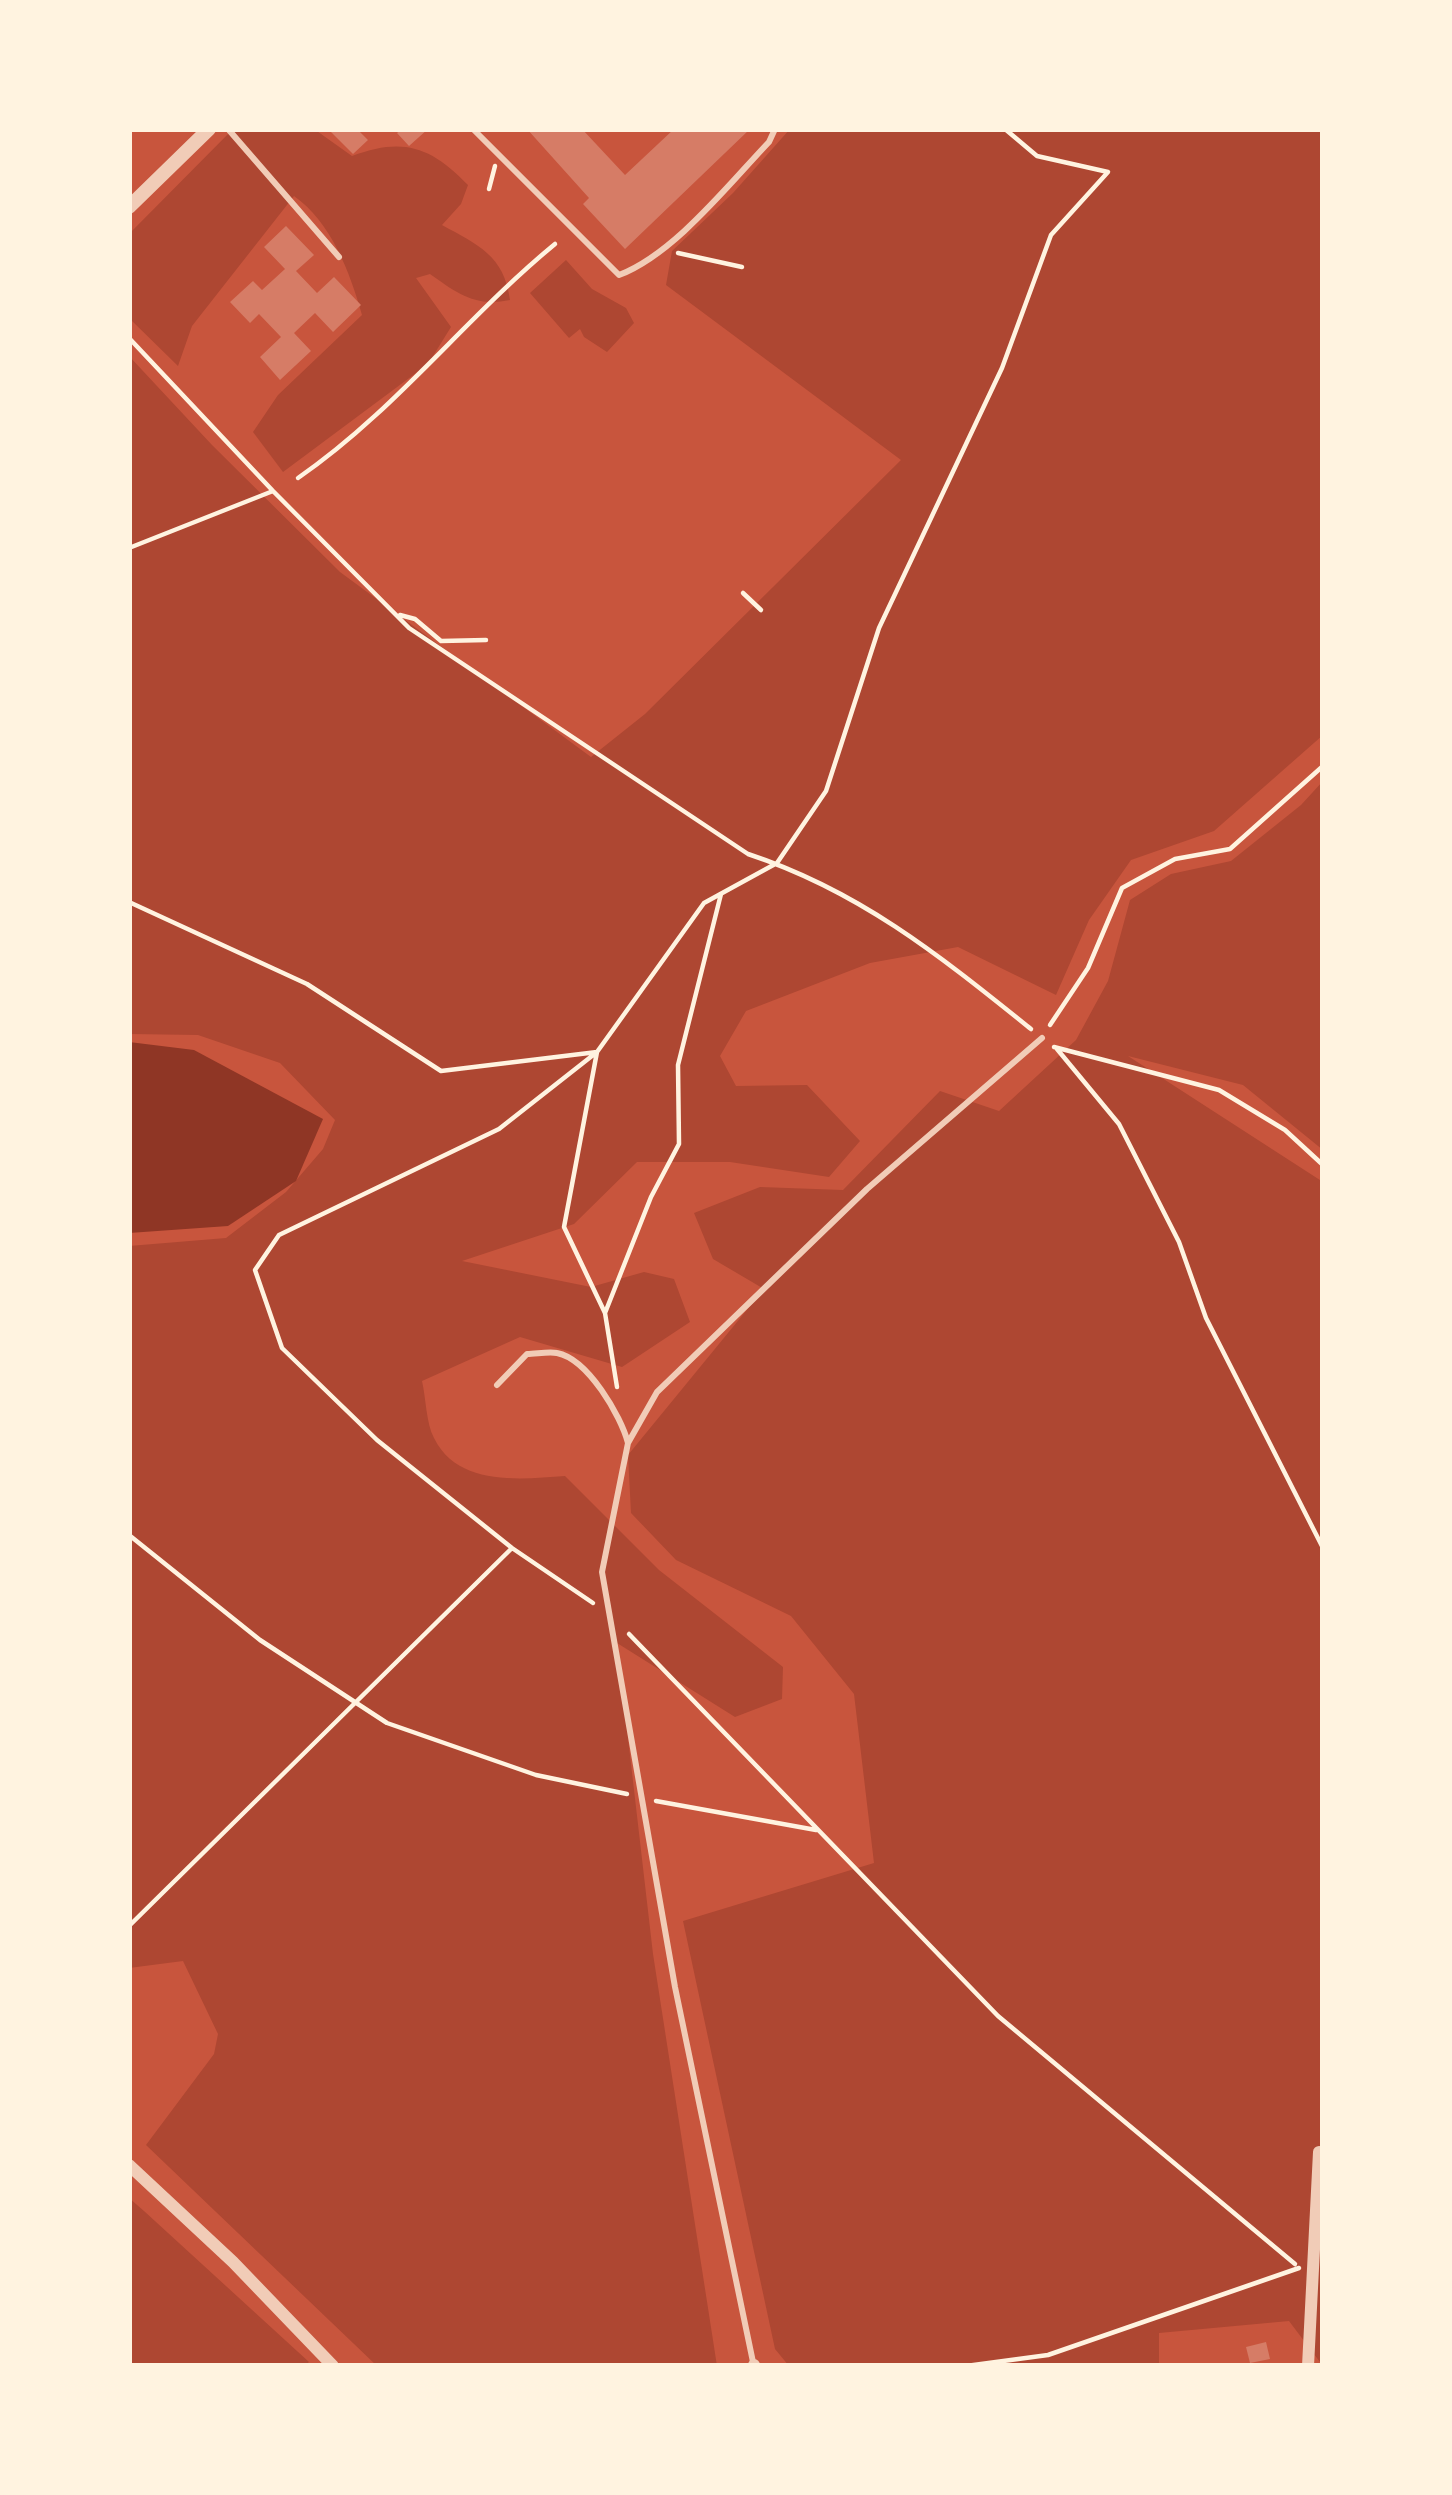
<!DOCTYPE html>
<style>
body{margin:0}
#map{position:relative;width:1452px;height:2495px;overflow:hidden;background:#c8553d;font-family:Commissioner,sans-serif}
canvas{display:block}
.frame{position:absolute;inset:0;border:132px solid #fff3e0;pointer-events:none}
</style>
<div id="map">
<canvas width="1452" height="2495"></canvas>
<div class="frame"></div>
</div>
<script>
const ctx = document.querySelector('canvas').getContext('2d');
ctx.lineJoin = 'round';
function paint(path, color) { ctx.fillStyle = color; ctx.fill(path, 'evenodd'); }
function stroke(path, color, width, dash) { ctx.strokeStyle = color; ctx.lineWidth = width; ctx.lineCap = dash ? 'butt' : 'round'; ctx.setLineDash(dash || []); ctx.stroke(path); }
paint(new Path2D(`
 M233,129H314L352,156C402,137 431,146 468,185L461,204L442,225C478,245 504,255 510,300C475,307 458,294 430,274L416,278L451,327L428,364L283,472L253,432L278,395L362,315C350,272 331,222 294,196L192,326L178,366L129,318V234Z
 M790,129H1323V735L1214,831L1131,860L1089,920L1056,995L958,947L870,963L746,1011L720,1056L736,1086L807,1085L860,1141L829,1177L730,1162H637L574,1224L462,1261L591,1287L644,1272L674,1279L690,1322L622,1367L520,1337L422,1381C426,1398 426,1423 434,1438C458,1487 521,1479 565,1476L659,1570L783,1667L782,1699L735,1717L617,1643L653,1954L717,2366H377L146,2145L214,2054L218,2034L183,1961L129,1968V1246L226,1238L286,1192L323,1149L335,1120L280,1063L198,1035L129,1034V356L212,445L340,572L591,757L645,714L901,460L666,285L672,251L733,193Z
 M566,260L592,289L626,308L634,323L607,352L584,337L580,329L569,338L530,293Z
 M1323,781V1150L1243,1085L1128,1056L1323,1182V2366L1289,2321L1159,2333V2366H789L775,2349L683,1921L874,1863L854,1694L791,1616L676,1560L631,1513L628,1455L764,1289L713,1259L694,1213L760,1187L843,1190L940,1091L999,1111L1076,1040L1108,981L1130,900L1171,874L1231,861L1301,805Z
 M129,2198L144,2211L309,2362L304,2366H129Z`), '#ae4732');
paint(new Path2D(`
 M129,1042L194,1050L323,1119L296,1181L228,1226L129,1233Z`), '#8f3625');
paint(new Path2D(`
 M328,129H357L368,140L353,154Z
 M402,129H428L409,146L397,133Z
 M527,129H582L625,175L674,129H750L625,249L583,204L589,198Z
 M286,226L314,255L296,271L317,293L334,277L361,305L333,332L315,313L294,333L311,351L280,380L260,357L281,337L259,314L250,323L230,302L253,281L262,290L285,269L264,247Z
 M1266,2342L1270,2359L1250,2363L1246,2347Z`), '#d67c66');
stroke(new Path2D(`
 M489,189L495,166
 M678,253L742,267
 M129,338L273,491L409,628L748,854C860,891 940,956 1031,1029
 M298,478C394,412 466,317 555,244
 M129,548L273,491
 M743,593L761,610
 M400,615L415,619L441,641L486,640
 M129,902L307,984L441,1071L597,1052L704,903L777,863L826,791L879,628L1002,368L1051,235L1108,172L1037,156L1005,129
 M1050,1025L1088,968L1122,888L1175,859L1230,849L1323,766
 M1054,1047L1219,1090L1285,1130L1323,1165
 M1057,1049L1119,1124L1179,1242L1206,1318L1323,1548
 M597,1052L564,1227L605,1313L617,1387
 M605,1313L651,1197L679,1144L678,1065L721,894
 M129,1535L260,1640L387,1723L536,1775L627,1794
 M593,1603L512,1548L377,1440L282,1348L255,1270L279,1235L499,1129L597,1052
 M629,1634L998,2016L1295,2264
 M656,1801L816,1830
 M129,1926L512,1548
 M966,2366L1048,2355L1299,2268`), '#fff3e0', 4.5);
stroke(new Path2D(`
 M228,129L339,257
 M473,129L619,275C674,254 728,185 769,142L775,129
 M497,1385L527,1354C536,1354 549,1351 557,1353C588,1359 621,1416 628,1443L657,1392L867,1189L1042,1038
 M628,1443L602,1572L675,1987L753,2362`), '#f1ccb7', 6);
stroke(new Path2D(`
 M129,2165L233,2262L333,2366
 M754,2365V2366
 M1308,2366L1319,2152`), '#f1ccb7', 12);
stroke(new Path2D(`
 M129,207L209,129`), '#f1ccb7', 14);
</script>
